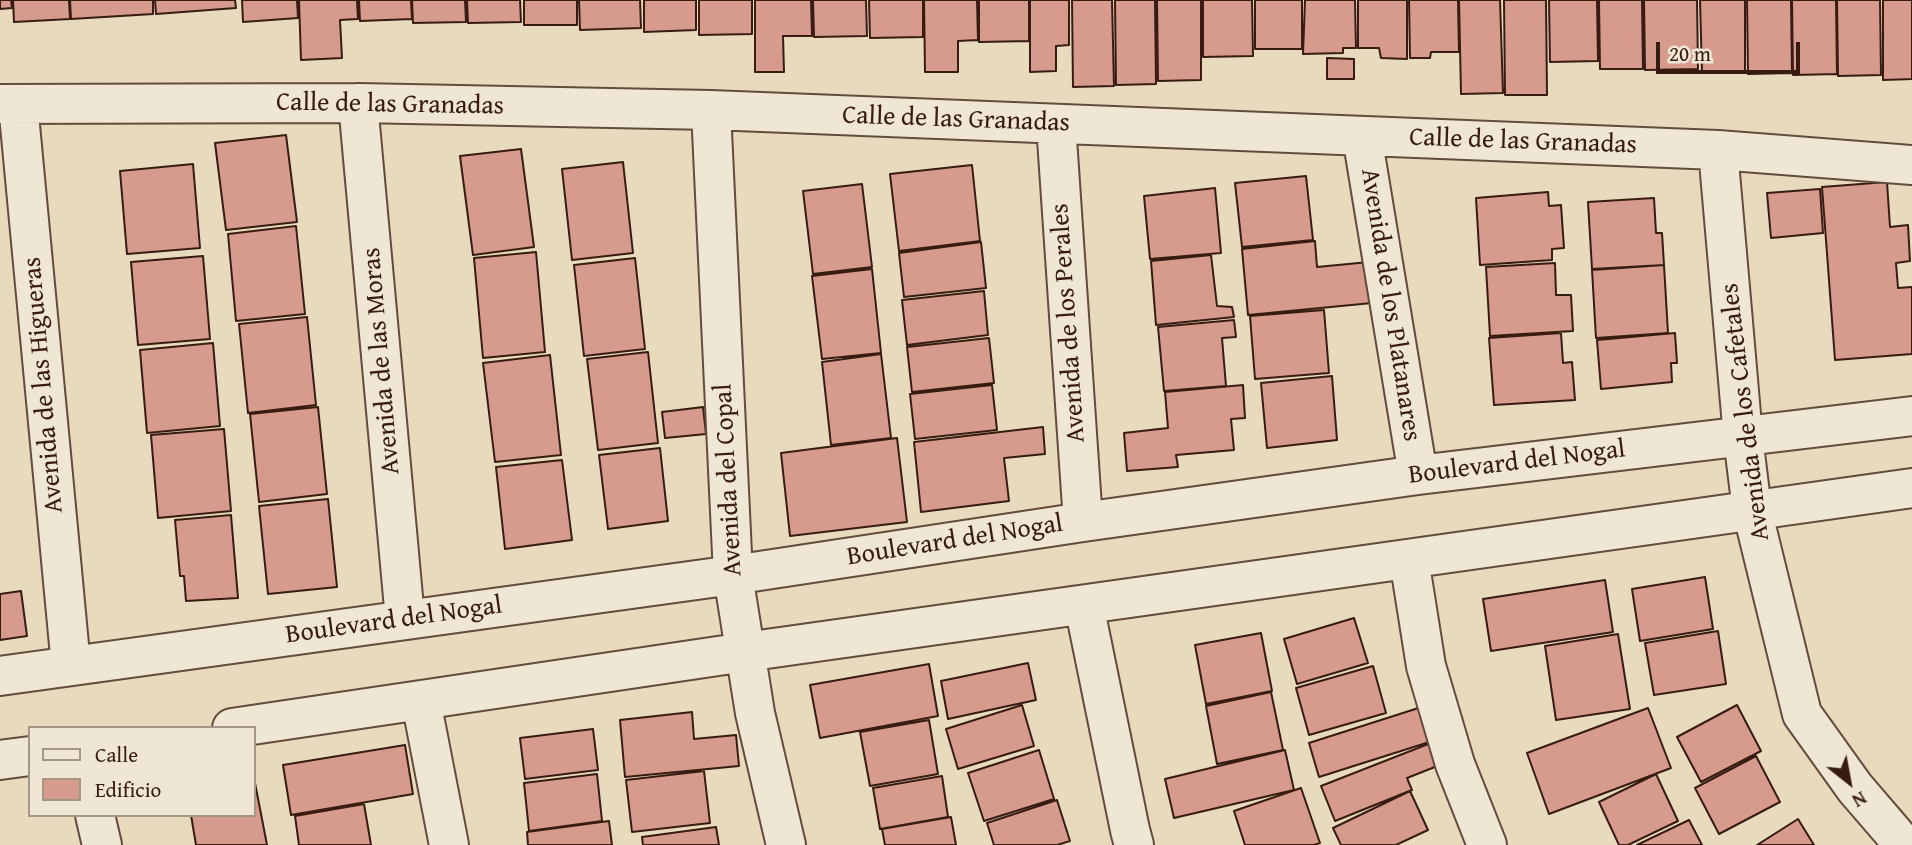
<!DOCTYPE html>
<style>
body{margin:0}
#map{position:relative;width:1912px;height:845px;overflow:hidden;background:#e7dabd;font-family:"Gentium Book Plus",serif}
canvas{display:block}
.legend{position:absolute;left:28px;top:726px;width:228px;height:91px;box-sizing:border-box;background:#efe7d4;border:2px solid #a69686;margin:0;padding:9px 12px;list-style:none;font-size:21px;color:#381c11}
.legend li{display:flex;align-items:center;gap:14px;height:35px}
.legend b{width:35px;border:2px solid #a69686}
.north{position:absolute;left:1814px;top:747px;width:70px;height:70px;-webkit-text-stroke:5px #efe7d4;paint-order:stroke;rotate:149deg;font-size:19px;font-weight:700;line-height:28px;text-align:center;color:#381c11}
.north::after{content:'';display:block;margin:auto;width:24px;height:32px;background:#381c11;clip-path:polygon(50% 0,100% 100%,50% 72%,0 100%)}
.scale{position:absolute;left:1656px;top:42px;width:144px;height:32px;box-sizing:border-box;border:4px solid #381c11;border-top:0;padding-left:9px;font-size:21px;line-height:24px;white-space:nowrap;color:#381c11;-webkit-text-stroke:5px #efe7d4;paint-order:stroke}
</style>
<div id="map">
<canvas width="1912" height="845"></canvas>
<ul class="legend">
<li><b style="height:9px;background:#efe7d4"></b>Calle</li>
<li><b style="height:19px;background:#d79b8e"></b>Edificio</li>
</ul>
<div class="north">N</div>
<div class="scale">20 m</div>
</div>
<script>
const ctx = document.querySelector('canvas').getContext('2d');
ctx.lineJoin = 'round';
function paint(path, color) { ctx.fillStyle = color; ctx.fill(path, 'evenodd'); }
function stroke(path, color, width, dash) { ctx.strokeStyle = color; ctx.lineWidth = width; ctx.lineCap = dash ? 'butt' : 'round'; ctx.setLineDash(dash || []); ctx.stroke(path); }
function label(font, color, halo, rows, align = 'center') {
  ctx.font = font + ' "Gentium Book Plus",serif'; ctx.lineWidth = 6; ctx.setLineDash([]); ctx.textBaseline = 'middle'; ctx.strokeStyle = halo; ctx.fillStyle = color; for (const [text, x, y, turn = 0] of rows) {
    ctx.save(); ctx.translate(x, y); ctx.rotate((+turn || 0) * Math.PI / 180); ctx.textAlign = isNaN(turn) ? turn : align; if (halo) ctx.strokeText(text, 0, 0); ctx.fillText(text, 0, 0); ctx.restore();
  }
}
const building = new Path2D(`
 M0,0H11L12,8L0,9Z
 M13,0H69L70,19L14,22Z
 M70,0H153V14L71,19Z
 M155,0H235L236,8L156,14Z
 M242,0H297L298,18L243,22Z
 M299,0H357L358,19L340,20L342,58L301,60Z
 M359,0H411L412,19L360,21Z
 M412,0H465L466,22L413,23Z
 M467,0H520L521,22L468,23Z
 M524,0H577V25H524Z
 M579,0H640L641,28L580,30Z
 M644,0H696V30L644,32Z
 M699,0H752V34L699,35Z
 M755,0H811L812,36H783L784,72H755Z
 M813,0H866L867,36L814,37Z
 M869,0H923V37L870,38Z
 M924,0H977L978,40L958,41V72H925Z
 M979,0H1029V41L979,42Z
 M1030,0H1069V45L1056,46V71L1030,72Z
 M1072,0H1112L1114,86L1073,87Z
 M1115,0H1155L1156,84L1116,85Z
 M1157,0H1201V80L1158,81Z
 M1203,0H1252L1253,56L1203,57Z
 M1255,0H1302V49H1255Z
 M1305,0H1355L1356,48H1343V53L1303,54Z
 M1358,0H1407V59L1381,58L1379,48H1358Z
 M1409,0H1458L1459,52H1431L1430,58H1410Z
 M1459,0H1500L1503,93L1461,94Z
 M1504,0H1546L1547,95H1505Z
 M1549,0H1597L1598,61L1550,62Z
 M1599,0H1642L1643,69H1600Z
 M1644,0H1697L1698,69L1645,70Z
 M1700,0H1745V73H1702Z
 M1747,0H1791L1792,73L1748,74Z
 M1792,0H1836L1837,74L1793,75Z
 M1837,0H1880L1881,75L1838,76Z
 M1883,0H1912V79L1883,80Z
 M1327,58L1354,59V79H1327Z
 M286,135L297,222L226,230L215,143Z
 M521,149L534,247L473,255L460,156Z
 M623,162L633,253L572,260L562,169Z
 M193,164L200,248L127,254L120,171Z
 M972,165L980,241L899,251L890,174Z
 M1306,176L1313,240L1242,247L1235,183Z
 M1887,182L1890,227L1908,225L1910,261L1896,263L1898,288L1912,287V354L1835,360L1822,187Z
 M862,184L872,267L813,274L803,191Z
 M1215,188L1221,253L1150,259L1144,196Z
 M1820,189L1823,233L1771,238L1767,193Z
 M1548,192L1549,206L1561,205L1564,248L1552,249V260L1480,265L1476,198Z
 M1654,198L1656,233H1662L1664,265L1592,269L1588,202Z
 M296,226L305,314L236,321L228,234Z
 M1315,241L1317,267L1369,262L1372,303L1248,315L1242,249Z
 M981,242L986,288L904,297L899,253Z
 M536,252L545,352L483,358L474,258Z
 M1211,255L1217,306L1232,307L1234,317L1156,325L1151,261Z
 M203,256L210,339L138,345L131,262Z
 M635,258L645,349L584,356L574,265Z
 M1555,263L1556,295H1571L1573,331L1490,336L1486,267Z
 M1664,265L1668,333L1596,338L1592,270Z
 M872,269L881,353L822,359L812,276Z
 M984,291L988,335L907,345L902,300Z
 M1324,310L1329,373L1255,379L1250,316Z
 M307,317L316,405L248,413L239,324Z
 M1234,320L1236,337L1222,338L1226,386L1164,391L1158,327Z
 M1561,333L1563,363L1572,362L1575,400L1494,405L1489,338Z
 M1675,333L1677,363H1671L1672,382L1601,389L1597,340Z
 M989,338L994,383L912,392L907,347Z
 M213,343L220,426L147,433L140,350Z
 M648,352L658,443L598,450L587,359Z
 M881,354L891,438L831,445L822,362Z
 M550,355L561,455L495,462L483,363Z
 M1332,376L1337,440L1267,448L1261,383Z
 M992,385L997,430L915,439L910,394Z
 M1243,385L1245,418L1231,419L1234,450L1176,455L1178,467L1127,471L1124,433L1168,428L1165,392Z
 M318,407L327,494L259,502L250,414Z
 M703,407L706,434L665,438L662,412Z
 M1043,427L1045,454L1004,458L1009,501L921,512L914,442Z
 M224,429L231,511L158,518L151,435Z
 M897,438L907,522L790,536L781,453Z
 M660,448L668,521L608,529L599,455Z
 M562,460L572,540L505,549L496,467Z
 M328,499L337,587L268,594L259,506Z
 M231,515L238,598L186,601L184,576H180L175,520Z
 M1705,577L1713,629L1640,641L1632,589Z
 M1605,580L1613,632L1491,651L1483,599Z
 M21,591L27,636L0,640V594Z
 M1354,618L1368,663L1297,684L1284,639Z
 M1718,631L1726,684L1654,695L1645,643Z
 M1261,633L1272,691L1206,704L1195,645Z
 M1618,634L1630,709L1556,720L1545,646Z
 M1028,663L1036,700L948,719L941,681Z
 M929,664L938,716L820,738L810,685Z
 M1373,666L1386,713L1309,735L1296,688Z
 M1271,692L1283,750L1217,764L1206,706Z
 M1431,704L1442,738L1319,777L1309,743Z
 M1022,705L1034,746L958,769L946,729Z
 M1737,705L1761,751L1701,782L1677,737Z
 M1648,708L1671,768L1549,814L1527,753Z
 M692,712L694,739L736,735L739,766L625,777L620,720Z
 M929,720L938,774L870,786L860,732Z
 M593,729L598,770L525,779L520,738Z
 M1441,739L1450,761L1407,778L1412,790L1335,821L1321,786Z
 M405,745L413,794L291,815L283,765Z
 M1039,750L1054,799L984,821L968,773Z
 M1285,750L1294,790L1174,818L1165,779Z
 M1756,756L1780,802L1719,834L1695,788Z
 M704,771L710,823L632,832L626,780Z
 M597,774L602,821L529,831L524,783Z
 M1656,774L1678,821L1628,845H1619L1599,802Z
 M942,776L948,817L880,829L873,788Z
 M254,783H255L267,845H196L191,815H254Z
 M1301,788L1320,843L1314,845H1245L1234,811Z
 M1410,791L1428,830L1396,845H1341L1333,828Z
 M1057,800L1070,841L1057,845H994L987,823Z
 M364,804L371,845H299L295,816Z
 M951,817L956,845H885L882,829Z
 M1798,819L1814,845H1757Z
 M1689,820L1702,845H1637Z
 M609,821L612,845H528L527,832Z
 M716,827L719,845H643L642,837Z`);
paint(building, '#d79b8e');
stroke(building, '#381c11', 2);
const minor = new Path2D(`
 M358,103L405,619
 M0,104L358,103L711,110L1718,150L1912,165
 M18,104L71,666
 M711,110L733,575L755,713L786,845
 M1056,124L1083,522
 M1362,136L1418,475
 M1718,150L1743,437L1752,510L1802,714L1855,788L1904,845
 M1409,559L1426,666L1455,764L1487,845
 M1084,605L1130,830L1134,845
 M0,676L733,575L1083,522L1418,475L1912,416
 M421,701L449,845
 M232,728L745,652L1912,488
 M0,760L30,756
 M95,815L102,845`);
stroke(minor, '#644c3c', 42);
stroke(minor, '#efe7d4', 38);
label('26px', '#381c11', '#efe7d4', [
 ["Calle de las Granadas",390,105,1],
 ["Calle de las Granadas",956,120,2],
 ["Calle de las Granadas",1523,142,2],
 ["Avenida de los Platanares",1390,305,81],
 ["Avenida de los Perales",1069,323,-94],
 ["Avenida de las Moras",382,361,-95],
 ["Avenida de las Higueras",44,385,-95],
 ["Avenida de los Cafetales",1746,412,-97],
 ["Boulevard del Nogal",1517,463,-7],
 ["Avenida del Copal",729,480,-93],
 ["Boulevard del Nogal",955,541,-9],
 ["Boulevard del Nogal",394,621,-8]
]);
</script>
